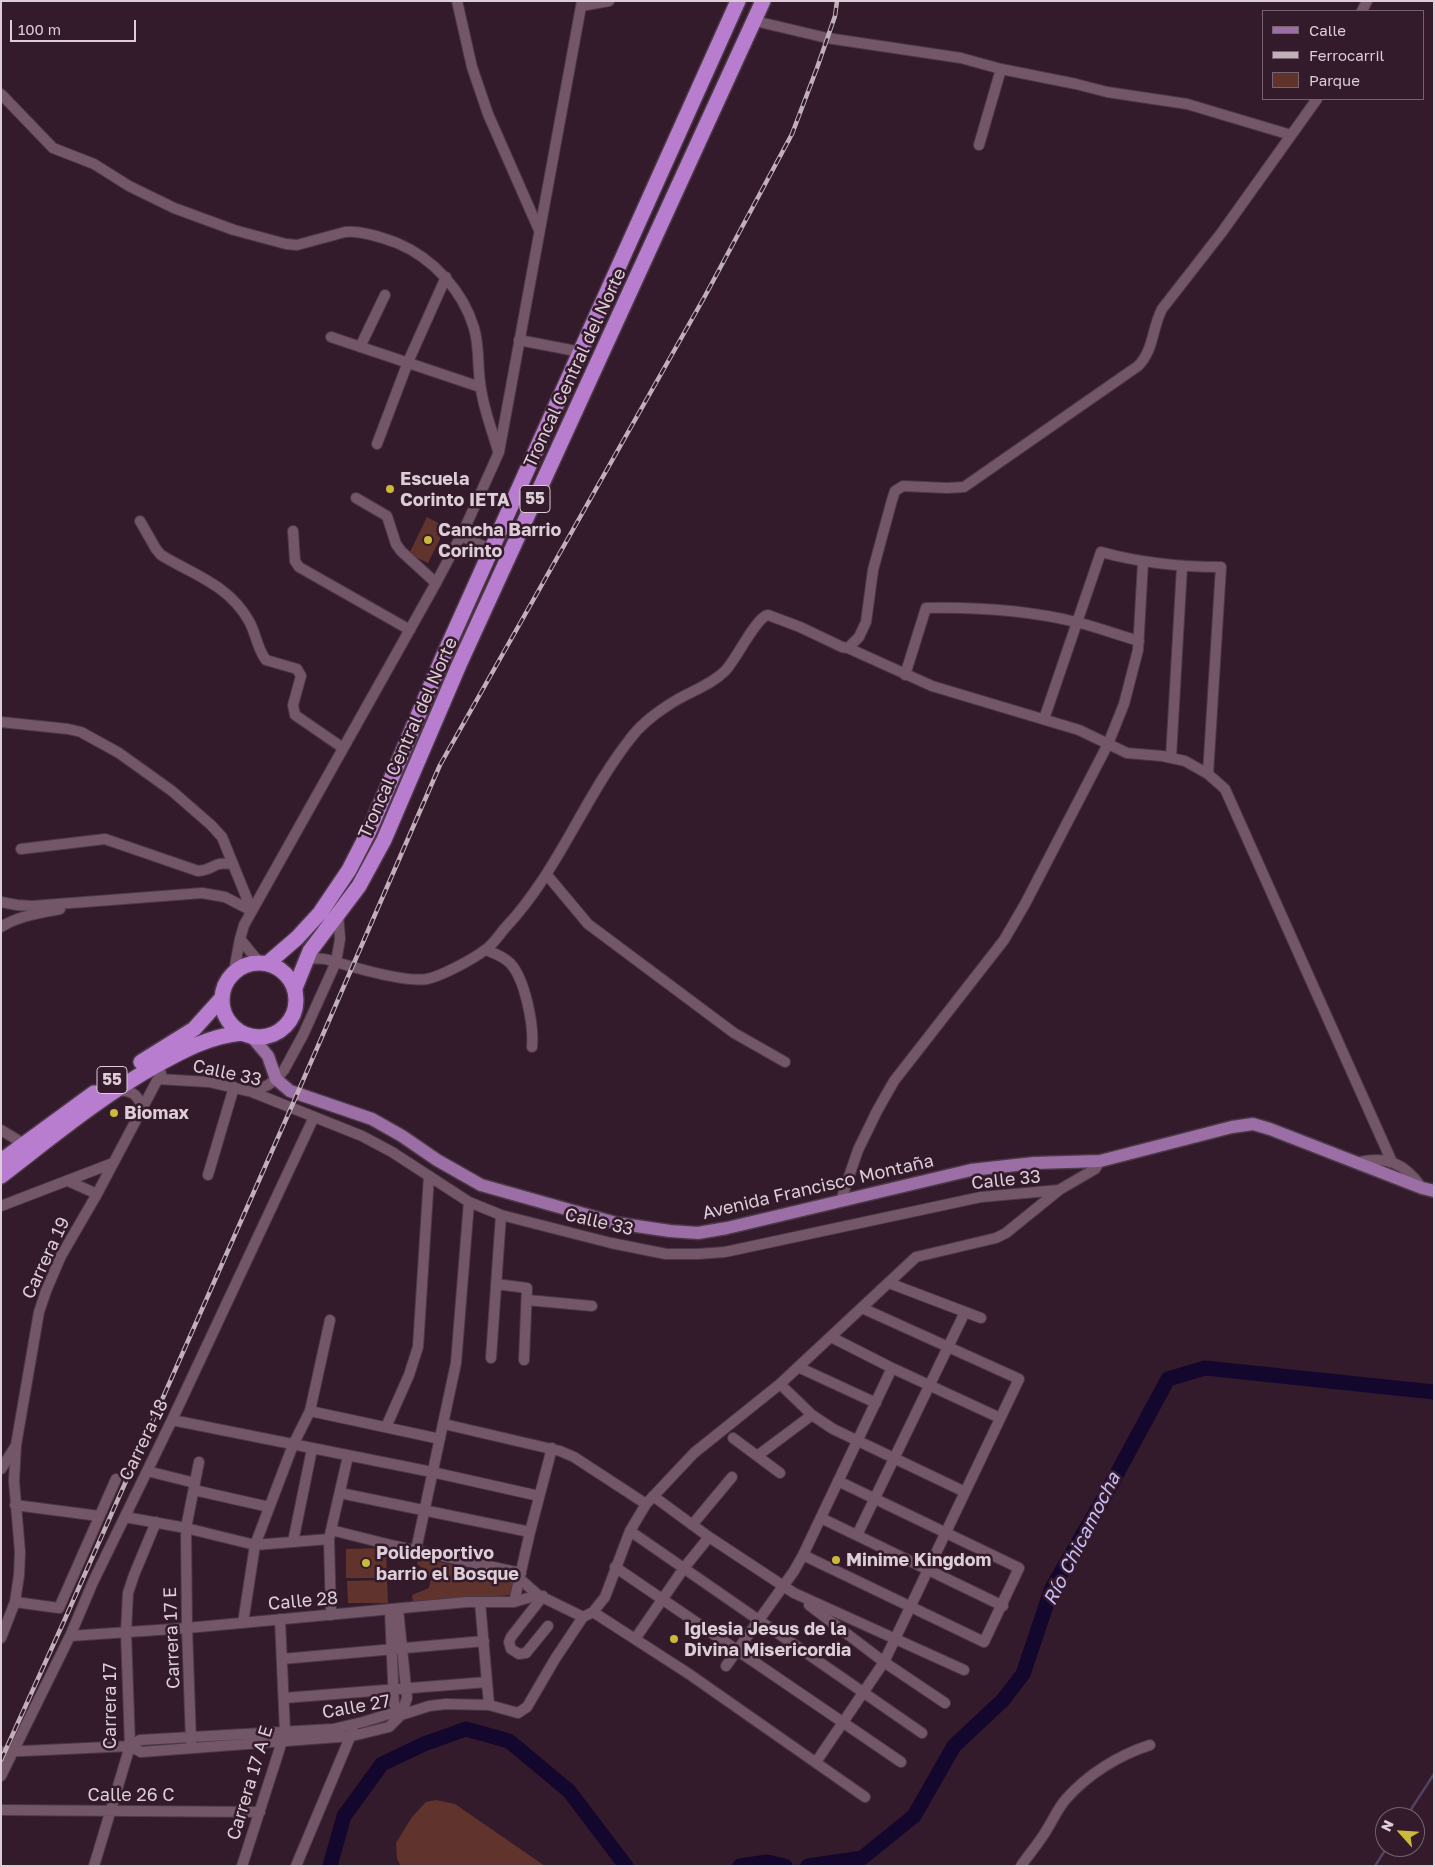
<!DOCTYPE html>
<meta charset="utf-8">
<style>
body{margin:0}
#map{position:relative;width:1435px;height:1867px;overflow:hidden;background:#331b2b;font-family:"Golos Text",sans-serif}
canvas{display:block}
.frame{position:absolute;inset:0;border:2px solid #ddcdd6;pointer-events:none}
.legend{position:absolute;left:1262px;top:10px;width:162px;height:90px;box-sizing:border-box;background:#331b2b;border:1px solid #77626f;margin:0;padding:6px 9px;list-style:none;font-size:15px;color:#ddcdd6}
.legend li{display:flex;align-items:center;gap:10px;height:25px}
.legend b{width:25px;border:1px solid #77626f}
.north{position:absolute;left:1375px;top:1807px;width:50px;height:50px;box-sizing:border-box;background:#331b2b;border:1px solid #77626f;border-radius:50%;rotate:296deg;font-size:14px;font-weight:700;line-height:20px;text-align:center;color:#ddcdd6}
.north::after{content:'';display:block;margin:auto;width:18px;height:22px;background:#cbba39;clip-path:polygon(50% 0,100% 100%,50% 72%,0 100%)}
.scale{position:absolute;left:10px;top:20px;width:126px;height:22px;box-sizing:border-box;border:2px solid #ddcdd6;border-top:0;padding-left:6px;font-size:15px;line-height:18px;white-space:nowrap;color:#ddcdd6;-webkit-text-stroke:4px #331b2b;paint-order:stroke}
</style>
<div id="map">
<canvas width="1435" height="1867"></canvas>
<div class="frame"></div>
<ul class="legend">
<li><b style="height:6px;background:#9c6ea6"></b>Calle</li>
<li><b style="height:6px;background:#c1afb9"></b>Ferrocarril</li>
<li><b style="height:14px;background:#61332d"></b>Parque</li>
</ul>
<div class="north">N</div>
<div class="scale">100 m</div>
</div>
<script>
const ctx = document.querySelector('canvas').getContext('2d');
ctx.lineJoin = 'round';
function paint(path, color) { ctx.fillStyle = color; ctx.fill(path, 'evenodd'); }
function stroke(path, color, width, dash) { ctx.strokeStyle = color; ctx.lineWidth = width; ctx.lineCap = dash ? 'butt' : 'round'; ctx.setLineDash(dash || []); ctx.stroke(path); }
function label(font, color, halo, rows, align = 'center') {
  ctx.font = font + ' "Golos Text",sans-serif'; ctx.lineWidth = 5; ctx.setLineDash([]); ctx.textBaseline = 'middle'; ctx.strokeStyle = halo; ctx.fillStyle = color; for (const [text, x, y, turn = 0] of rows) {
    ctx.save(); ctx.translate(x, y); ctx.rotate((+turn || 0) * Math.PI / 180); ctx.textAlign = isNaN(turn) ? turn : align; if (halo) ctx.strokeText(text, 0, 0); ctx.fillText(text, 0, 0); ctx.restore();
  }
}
paint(new Path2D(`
 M427,517L446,527L428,563L409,554Z
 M386,1548L387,1578H346V1549Z
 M418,1558L515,1577L514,1589L510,1595L413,1603L412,1595L429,1588L431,1579L426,1571L417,1564Z
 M387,1580L388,1603H348L347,1581Z
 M436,1800L455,1804L545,1866H401L397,1859L396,1843L412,1817L426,1802Z`), '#61332d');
stroke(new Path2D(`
 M1406,1817L1434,1774
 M1375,1866L1387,1847`), '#504260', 2.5);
stroke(new Path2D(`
 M330,1866L344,1816L382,1764L424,1744L466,1729L509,1741L569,1791L626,1866
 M740,1866L767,1862L785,1866
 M808,1866L862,1858L914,1816L954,1746L1003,1700L1023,1674L1052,1588L1100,1505L1168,1379L1205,1368L1434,1392`), '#14072e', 15);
const minor = new Path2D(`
 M457,1L472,67L488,114L539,230
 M581,6L609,1
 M1362,11L1367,1
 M755,21L827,38L961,58L1001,69L1076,84L1107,92L1187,104L1291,135
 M1,94L53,148L94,164L129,186L174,208L234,230L286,244L297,245L345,232C359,230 384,238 397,243C433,258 463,291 474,328C480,348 477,369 481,389C484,410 492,430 498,451
 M979,145L1001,69
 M331,337L480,387
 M519,340L581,352
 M360,347L385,295
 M377,444L408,362L446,277
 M356,498L387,516L396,544L401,551L436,583
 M140,521L156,549L161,555C194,575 229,585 249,621C256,633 257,649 266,660L297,669L301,676L293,705L295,715L343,748
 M293,531L295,561L299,567L410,630
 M461,536L492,550
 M848,648L859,637L866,622L873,570L892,500L895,491L903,486L947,488L964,487L1138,366C1154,350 1152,328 1162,309L1222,232L1317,99
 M905,675L926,608C976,607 1026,610 1076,622C1097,627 1118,635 1139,641
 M1044,719L1101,552C1141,563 1180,567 1221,567L1208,774
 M1,722L68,729L81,732L119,753L172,791L211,825L222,837L252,911
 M1171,757L1182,567
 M21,849L105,839L198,871C215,870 212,861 233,864
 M547,875L588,924L734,1033L785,1062
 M1,902L17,905L32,906L202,893L225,897L252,911
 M1,927C18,916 40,913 60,909
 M240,939L259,962
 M486,950C494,953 504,957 510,963C525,979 534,1025 532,1047
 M305,960C323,955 336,963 353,967C371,972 410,982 427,979C442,976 473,959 485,950C493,945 499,935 505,928C558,872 583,799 630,739C640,725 656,713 670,704C688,692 710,686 725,671C736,660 756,617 768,615L800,627L842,647L848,648L932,686L1079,730L1127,753L1162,756L1185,761L1208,774L1225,789L1392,1162
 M234,971L240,939L244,925L436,583L464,530L499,452L582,1
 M158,1079L209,1082L252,1092L362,1136L392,1152L469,1202L501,1215L611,1243L666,1254H698L725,1252L981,1197L1059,1190
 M116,1090C131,1091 137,1092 142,1108
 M252,1092L268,1085L276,1079L284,1070L303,1035L336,962L340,939L338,914
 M1,1130L24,1144
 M1356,1163C1386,1155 1405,1163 1422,1188
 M208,1175L234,1087
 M68,1181L97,1194
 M841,1200L858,1150L877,1111L894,1081L1004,940L1025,904L1108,744L1124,704L1138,650L1143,562
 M1,1206L113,1163
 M889,1283L981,1318
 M496,1284L527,1288L524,1360
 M527,1300L592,1306
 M831,1337L892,1368L1000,1418
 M491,1358L501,1215
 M798,1367L876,1403
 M780,1384L812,1415L833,1429L965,1492
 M310,1411L440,1439
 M172,1420L432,1472L539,1496
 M444,1424L560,1451L574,1457L646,1504
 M386,1427L409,1375L418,1347L429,1176
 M733,1438L780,1473
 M757,1456L812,1415
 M1,1469L15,1447
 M147,1471L195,1483
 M194,1490L269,1507
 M340,1493L530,1532
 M653,1496L709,1537L794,1593L964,1670
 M15,1505L99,1516
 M125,1517L186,1528L255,1545L329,1539
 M821,1518L1003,1606
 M692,1525L732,1477
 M331,1530L391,1545L521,1573
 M630,1531L922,1733
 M857,1535L965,1312
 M293,1542L312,1449
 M416,1550L456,1363L469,1202
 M803,1555L984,1642L1019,1568L838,1481
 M615,1567L901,1762
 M519,1578L538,1595L583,1617L593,1612L605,1597L630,1531L646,1504L694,1453L780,1384L916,1257L996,1238L1006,1233L1059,1190L1095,1169L1100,1161
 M543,1596L511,1637L509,1642L511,1649L519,1654L526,1653L548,1626
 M15,1602L59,1608L116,1479
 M480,1602L489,1705
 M514,1602L530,1532L552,1448
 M809,1605L884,1662L945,1703
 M390,1610L394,1704L401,1715
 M593,1612L689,1674L865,1797
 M331,1615L329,1539L348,1456
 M243,1623L255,1545L293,1445L310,1411L330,1320
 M70,1636L187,1628L467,1602H514L538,1595
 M1,1638L15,1602L19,1575L20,1552L14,1481L16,1445L39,1312L46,1291L61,1256L97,1194L161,1073
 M635,1639L684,1568L709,1537
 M282,1659L484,1641
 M726,1666L794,1571L803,1555L892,1368
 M284,1698L487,1682
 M191,1742L187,1628L186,1528L199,1462
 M130,1746L141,1752L352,1736L389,1727L401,1715L407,1698L398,1609
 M1,1752L130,1746L140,1740L333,1729L363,1722L389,1714L401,1715L429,1706L446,1704L489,1705L518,1713L527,1707L555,1659L583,1617
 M816,1762L884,1662L1019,1379L862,1308
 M1,1776L70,1636L93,1582L172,1420L314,1117
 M1,1810L260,1812
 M94,1866L130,1746L126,1632L128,1593L134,1575L156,1522
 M242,1866L285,1732L280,1619
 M296,1866L353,1730
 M1021,1866C1029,1854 1039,1843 1046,1831C1053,1820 1058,1808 1066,1799C1088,1774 1119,1755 1150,1745`);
const major = new Path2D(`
 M252,1037L268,1056L276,1079L290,1091L372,1119L402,1136L437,1160L481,1185L616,1223L670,1231L698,1233L727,1228L971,1170L1034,1163L1100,1161L1232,1127L1253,1124L1270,1129L1422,1188L1434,1191`);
const highway = new Path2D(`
 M222 1000a37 37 0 1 1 74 0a37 37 0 1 1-74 0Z
 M268,963L297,938L320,913L349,870L369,831L443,657L738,1
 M295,988L310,951L359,886L384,840L459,665L763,1
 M141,1062L194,1029L221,999
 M1,1161L94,1093
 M1,1176C52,1137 101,1096 157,1065C184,1050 210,1036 242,1033`);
stroke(minor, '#4c3946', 12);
stroke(major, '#4c3946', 15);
stroke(highway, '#4c3946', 18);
stroke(minor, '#735769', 10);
stroke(major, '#9c6ea6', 12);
stroke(highway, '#b87dce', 15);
const rail = new Path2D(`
 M1,1760L65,1619L291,1108L440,765L705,296L792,134L817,68L835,16L837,1`);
stroke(rail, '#c1afb9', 4.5);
stroke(rail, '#331b2b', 2.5, [8]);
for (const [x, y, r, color] of [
 [390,489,5,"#cbba39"],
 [428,540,5,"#cbba39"],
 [114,1113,5,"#cbba39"],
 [836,1560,5,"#cbba39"],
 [366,1563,5,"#cbba39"],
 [674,1639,5,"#cbba39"]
]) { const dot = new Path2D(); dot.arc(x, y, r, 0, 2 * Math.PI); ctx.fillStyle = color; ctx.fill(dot); stroke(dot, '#331b2b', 2); }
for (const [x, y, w] of [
 [535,499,30],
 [112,1080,30]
]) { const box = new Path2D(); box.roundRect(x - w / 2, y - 13.5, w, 27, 4); ctx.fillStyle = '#331b2b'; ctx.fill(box); stroke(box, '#ddcdd6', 1); }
label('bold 16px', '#ddcdd6', null, [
 ["55",535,499],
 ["55",112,1080]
]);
label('18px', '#ddcdd6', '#331b2b', [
 ["Troncal Central del Norte",575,368,-65],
 ["Troncal Central del Norte",408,738,-66],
 ["Calle 33",227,1073,12],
 ["Calle 33",1006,1180,-6],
 ["Avenida Francisco Montaña",818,1187,-13],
 ["Calle 33",599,1222,13],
 ["Carrera 19",46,1258,-65],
 ["Carrera 18",144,1440,-64],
 ["Calle 28",303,1601,-5],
 ["Carrera 17 E",172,1638,-92],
 ["Carrera 17",110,1706,-90],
 ["Calle 27",356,1707,-10],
 ["Carrera 17 A E",250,1783,-73],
 ["Calle 26 C",131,1795]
]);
label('bold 18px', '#ddcdd6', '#331b2b', [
 ["Escuela",400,479],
 ["Corinto IETA",400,500],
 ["Cancha Barrio",438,530],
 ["Corinto",438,551],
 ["Biomax",124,1113],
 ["Polideportivo",376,1553],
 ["barrio el Bosque",376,1574],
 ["Minime Kingdom",846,1560],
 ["Iglesia Jesus de la",684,1629],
 ["Divina Misericordia",684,1650]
], 'left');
label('italic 19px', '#c7bdf8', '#331b2b', [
 ["Río Chicamocha",1082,1539,-63]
]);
</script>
